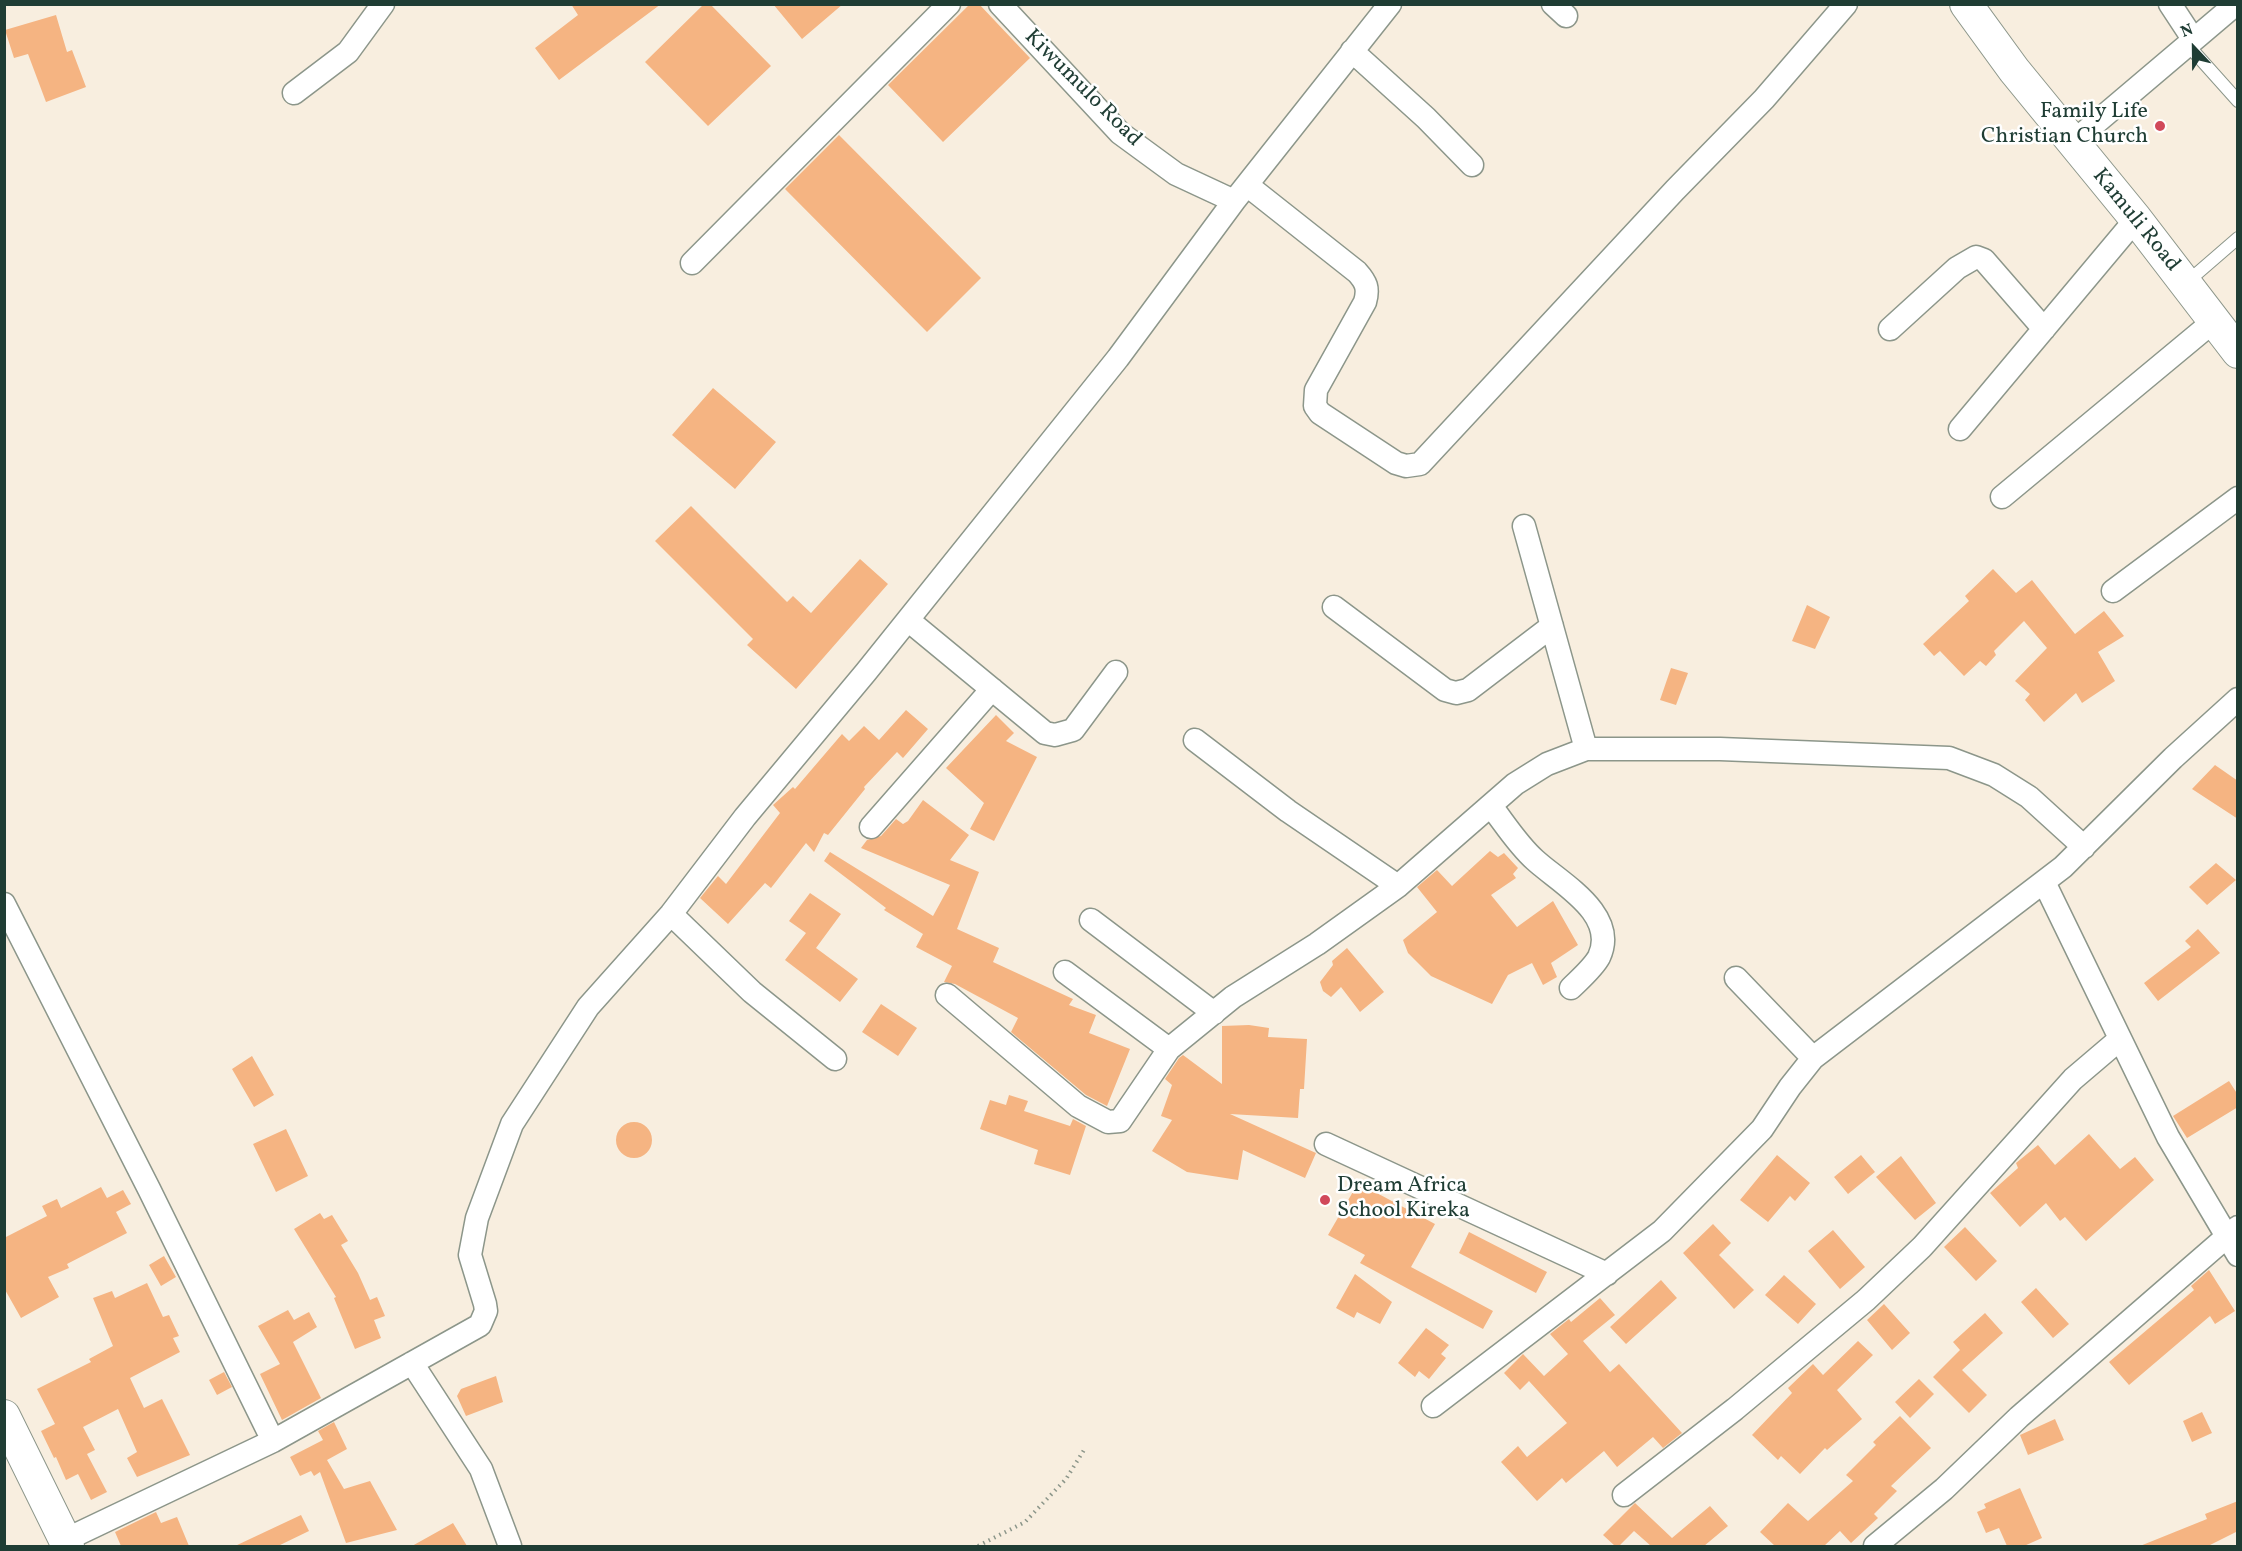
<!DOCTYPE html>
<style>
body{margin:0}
#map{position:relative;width:2242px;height:1551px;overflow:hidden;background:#f8eedf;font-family:Vollkorn,serif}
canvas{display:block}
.frame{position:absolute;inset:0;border:6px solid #1f3d34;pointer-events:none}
.north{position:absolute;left:2164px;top:18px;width:60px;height:60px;-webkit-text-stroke:4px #fff;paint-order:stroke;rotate:338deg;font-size:16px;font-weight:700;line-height:24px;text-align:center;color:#1f3d34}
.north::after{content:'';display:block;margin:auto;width:21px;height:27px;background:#1f3d34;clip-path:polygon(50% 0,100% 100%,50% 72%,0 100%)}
</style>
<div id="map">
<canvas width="2242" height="1551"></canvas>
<div class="frame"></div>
<div class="north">N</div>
</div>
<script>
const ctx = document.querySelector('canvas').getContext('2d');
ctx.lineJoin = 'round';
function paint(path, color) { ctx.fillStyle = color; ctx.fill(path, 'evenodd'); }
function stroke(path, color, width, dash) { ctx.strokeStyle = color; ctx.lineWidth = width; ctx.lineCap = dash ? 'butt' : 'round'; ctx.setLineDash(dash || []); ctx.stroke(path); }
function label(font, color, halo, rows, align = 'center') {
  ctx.font = font + ' Vollkorn,serif'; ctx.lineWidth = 5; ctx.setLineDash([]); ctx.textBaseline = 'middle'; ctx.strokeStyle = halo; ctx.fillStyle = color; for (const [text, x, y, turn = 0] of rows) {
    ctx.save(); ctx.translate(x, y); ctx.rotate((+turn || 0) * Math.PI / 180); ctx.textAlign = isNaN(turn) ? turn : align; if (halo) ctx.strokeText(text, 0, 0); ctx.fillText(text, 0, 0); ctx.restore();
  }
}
paint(new Path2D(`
 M571,4H661L559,80L535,48L578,15Z
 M704,4H710L771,66L708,126L645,62Z
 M773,4H843L802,39Z
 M970,4H979L1030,58L943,142L888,85Z
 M56,15L67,52L72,50L86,87L46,102L28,54L14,58L5,30Z
 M839,135L981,278L927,332L785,189Z
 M713,388L776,442L735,489L672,435Z
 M691,506L787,602L793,596L811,613L860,559L888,584L796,689L747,645L753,639L655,541Z
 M1993,569L2016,593L2032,580L2075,634L2104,611L2124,636L2098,652L2115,681L2082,703L2076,693L2044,722L2025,700L2030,694L2015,681L2047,648L2024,621L1994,651L1996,655L1986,666L1980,661L1964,676L1940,651L1934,656L1923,644L1969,601L1965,596Z
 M1807,605L1830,617L1815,649L1792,641Z
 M1671,668L1688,673L1676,705L1660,700Z
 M906,710L928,729L903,758L897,752L864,787L865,789L828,835L824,833L814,852L806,843L771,888L765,883L728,924L700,898L718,876L726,884L780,813L773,805L793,787L795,789L842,734L849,741L864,726L879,740Z
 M996,715L1014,733L1006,741L1037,757L994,841L970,829L984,803L946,768Z
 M2215,765L2238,781V819L2192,789Z
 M923,800L969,835L950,860L979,872L957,929L999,948L993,962L1073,999L1069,1005L1096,1015L1089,1033L1130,1049L1107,1106L1086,1095L1011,1032L1018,1018L955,984L944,982L952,966L916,947L923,934L884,910L886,908L824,861L830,852L933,916L950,885L861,848L867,840L881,836L896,819L903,824L908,821Z
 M1490,851L1498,857L1504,853L1518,868L1513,874L1516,878L1491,895L1517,927L1553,901L1578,945L1551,963L1557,977L1543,985L1532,963L1508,975L1492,1004L1431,976L1408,953L1403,940L1437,912L1417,887L1437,870L1452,886Z
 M2216,863L2236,880L2207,905L2189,887Z
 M810,893L841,914L816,948L858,979L840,1002L785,960L806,933L789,921Z
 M2198,929L2220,953L2158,1001L2144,983L2191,947L2185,941Z
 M1347,948L1384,992L1360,1012L1341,987L1331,997L1323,991L1320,982L1333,965L1332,961Z
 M881,1004L917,1028L898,1056L862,1032Z
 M1249,1025L1269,1028L1268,1037L1307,1039L1304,1089H1300L1298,1118L1230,1114L1316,1153L1305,1178L1243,1150L1238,1180L1187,1172L1152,1151L1172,1120L1161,1116L1172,1085L1165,1079L1179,1058L1183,1055L1222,1084V1026Z
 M252,1056L274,1095L254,1107L232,1069Z
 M2229,1081L2238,1095V1107L2187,1138L2173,1116Z
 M1009,1095L1028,1101L1024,1111L1070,1126L1073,1119L1086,1126L1070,1175L1034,1164L1038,1150L980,1129L990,1100L1006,1105Z
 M616 1140a18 18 0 1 1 36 0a18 18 0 1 1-36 0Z
 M286,1129L308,1176L276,1192L253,1144Z
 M2089,1134L2120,1169L2135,1157L2154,1180L2086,1241L2065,1217L2060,1221L2046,1203L2020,1227L1990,1193L2018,1168L2016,1163L2038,1145L2055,1165Z
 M1777,1155L1810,1183L1795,1201L1790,1196L1768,1222L1740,1200Z
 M1861,1155L1875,1172L1848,1194L1834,1177Z
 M1901,1156L1936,1203L1915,1220L1876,1177Z
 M1358,1183L1435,1224L1411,1267L1493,1311L1483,1329L1360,1263L1365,1255L1328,1235Z
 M101,1187L107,1198L123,1190L131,1204L116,1212L127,1233L67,1264L69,1268L48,1277L59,1297L21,1318L4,1288V1238L47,1216L42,1206L57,1199L61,1208Z
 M320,1213L324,1219L332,1215L348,1241L341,1245L358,1273L370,1300L377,1297L385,1316L374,1320L381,1338L355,1349L334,1298L336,1297L294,1229Z
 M1713,1224L1731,1243L1719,1255L1754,1290L1734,1309L1683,1253Z
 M1965,1227L1997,1261L1976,1281L1944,1247Z
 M1833,1230L1865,1267L1840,1289L1808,1251Z
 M1469,1232L1547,1272L1536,1293L1459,1253Z
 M164,1256L176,1277L161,1286L149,1265Z
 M2209,1270L2235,1311L2215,1324L2210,1316L2129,1385L2109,1362L2194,1290L2191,1286Z
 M1355,1274L1392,1302L1380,1324L1357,1312L1354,1318L1336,1308Z
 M1784,1275L1816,1304L1798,1324L1765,1295Z
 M1661,1280L1677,1298L1626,1344L1610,1327Z
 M147,1283L163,1317L169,1315L179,1336L173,1338L180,1352L130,1378L144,1408L162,1399L190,1455L137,1477L127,1458L137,1452L118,1409L83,1427L95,1450L87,1454L107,1492L91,1500L78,1474L66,1480L56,1457L54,1458L41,1431L55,1424L37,1389L91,1362L89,1359L113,1346L93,1298L112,1291L115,1298Z
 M2036,1288L2069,1324L2053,1338L2021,1302Z
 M1600,1298L1615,1315L1583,1341L1610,1372L1619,1364L1682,1433L1663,1448L1653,1437L1617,1467L1604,1451L1566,1483L1562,1478L1537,1501L1501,1462L1518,1446L1527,1457L1567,1423L1529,1381L1520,1390L1504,1373L1523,1354L1544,1376L1568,1354L1550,1334L1569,1319L1571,1322Z
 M1884,1304L1910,1333L1892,1350L1867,1320Z
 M288,1310L294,1320L309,1312L317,1327L293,1342L321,1398L282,1420L260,1374L280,1364L258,1326Z
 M1985,1313L2003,1333L1962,1370L1987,1395L1969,1413L1933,1377L1960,1350L1953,1342Z
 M1426,1328L1449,1345L1441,1354L1446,1358L1429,1379L1419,1371L1415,1377L1398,1363Z
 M1858,1341L1873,1355L1837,1390L1862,1419L1827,1450L1825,1448L1800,1474L1781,1456L1778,1460L1752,1435L1792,1393L1788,1388L1813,1364L1823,1375Z
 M224,1372L232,1387L217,1395L209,1380Z
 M496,1376L503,1402L466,1416L457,1396L461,1389Z
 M1919,1379L1934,1394L1910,1418L1895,1402Z
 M2202,1412L2212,1433L2192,1442L2183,1421Z
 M1900,1416L1931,1448L1891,1486L1897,1491L1874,1514L1878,1518L1851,1543L1840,1531L1824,1546H1775L1760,1532L1788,1503L1808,1521L1853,1481L1846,1475L1876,1445L1873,1442Z
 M2055,1419L2064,1440L2028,1455L2020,1435Z
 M334,1422L347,1449L327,1460L344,1489L370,1481L397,1530L346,1543L320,1472L314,1476L311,1471L300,1476L290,1457L323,1440L318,1431Z
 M2020,1488L2042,1538L2024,1546H2007L1999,1528L1986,1533L1977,1512L1986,1508L1984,1504Z
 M2238,1501V1531L2208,1546H2140L2207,1519L2205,1514Z
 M1635,1503L1672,1538L1710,1506L1728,1526L1704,1546H1651L1634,1531L1619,1546H1615L1603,1535Z
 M156,1512L161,1523L177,1517L189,1546H121L115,1532Z
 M301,1515L309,1531L278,1546H235Z
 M453,1523L467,1546H412L446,1527Z`), '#f5b482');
const lane = new Path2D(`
 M2187,44L2238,101
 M2186,283L2238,238`);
const street = new Path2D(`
 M1000,4L1120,133L1176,174L1234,201
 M1553,4L1566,16
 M2170,4L2193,39
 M1352,51L1426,118L1472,165
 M294,93L348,52L383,4
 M2072,143L2236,4
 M1247,185L1357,272C1366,282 1369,288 1365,302L1316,390L1315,406L1320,413L1396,463L1406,466L1420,464L1675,190L1764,99L1846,4
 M692,263L949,4
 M1890,329L1957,268L1976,257L1984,260L2044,329
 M1960,429L2136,219
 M2002,497L2214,321
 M1524,526L1586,749
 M2113,591L2238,498
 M1334,607L1445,690L1456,693L1468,690L1552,626
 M908,620L1045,733L1055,735L1073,730L1116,672
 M1195,740L1288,811L1398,886
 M1491,806C1505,824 1518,845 1535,860C1560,883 1619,914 1599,957C1593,968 1580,979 1571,988
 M871,827L992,689
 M2044,882L2168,1137L2238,1255
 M4,904L149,1189L273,1441
 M671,914L752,992L835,1059
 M1091,920L1214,1013
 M1065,972L1169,1049
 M1736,978L1813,1058
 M947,995L1078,1106L1108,1122L1120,1121L1169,1049L1233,997L1317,944L1398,886L1515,784L1547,764L1586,749H1720L1949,758L1994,775L2029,797L2084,847
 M1326,1144L1607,1274
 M412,1363L481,1469L510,1546
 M1433,1406L1662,1231L1762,1129L1790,1087L1813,1058L2063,867L2173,758L2238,699
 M1624,1495L1735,1409L1866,1300L1922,1247L2073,1079L2120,1039
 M65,1540L273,1441L480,1325L486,1311L485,1304L470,1255L477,1218L512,1124L588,1007L671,914L745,817L866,672L1118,358L1234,201L1390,4
 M1875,1546L1944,1489L2019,1417L2238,1227`);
const secondary = new Path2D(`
 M1966,4L2014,70L2136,219L2238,352
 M4,1416L68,1546`);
stroke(lane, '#8c968a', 14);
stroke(street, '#8c968a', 25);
stroke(secondary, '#8c968a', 34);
stroke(new Path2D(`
 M978,1546L1025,1522L1066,1479L1084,1450`), '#8c968a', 4, [1.5, 4.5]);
stroke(lane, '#fff', 12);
stroke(street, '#fff', 22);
stroke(secondary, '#fff', 32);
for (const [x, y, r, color] of [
 [2160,126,6,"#d1495b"],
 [1325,1200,6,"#d1495b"]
]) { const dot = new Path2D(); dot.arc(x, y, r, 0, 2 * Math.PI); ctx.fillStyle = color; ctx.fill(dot); stroke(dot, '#fff', 2); }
label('22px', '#1f3d34', '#fff', [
 ["Kiwumulo Road",1082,89,45],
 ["Kamuli Road",2135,221,51]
]);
label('22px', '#1f3d34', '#fff', [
 ["Family Life",2148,113],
 ["Christian Church",2148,138],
 ["Dream Africa",1337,1187,"left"],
 ["School Kireka",1337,1212,"left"]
], 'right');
</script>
